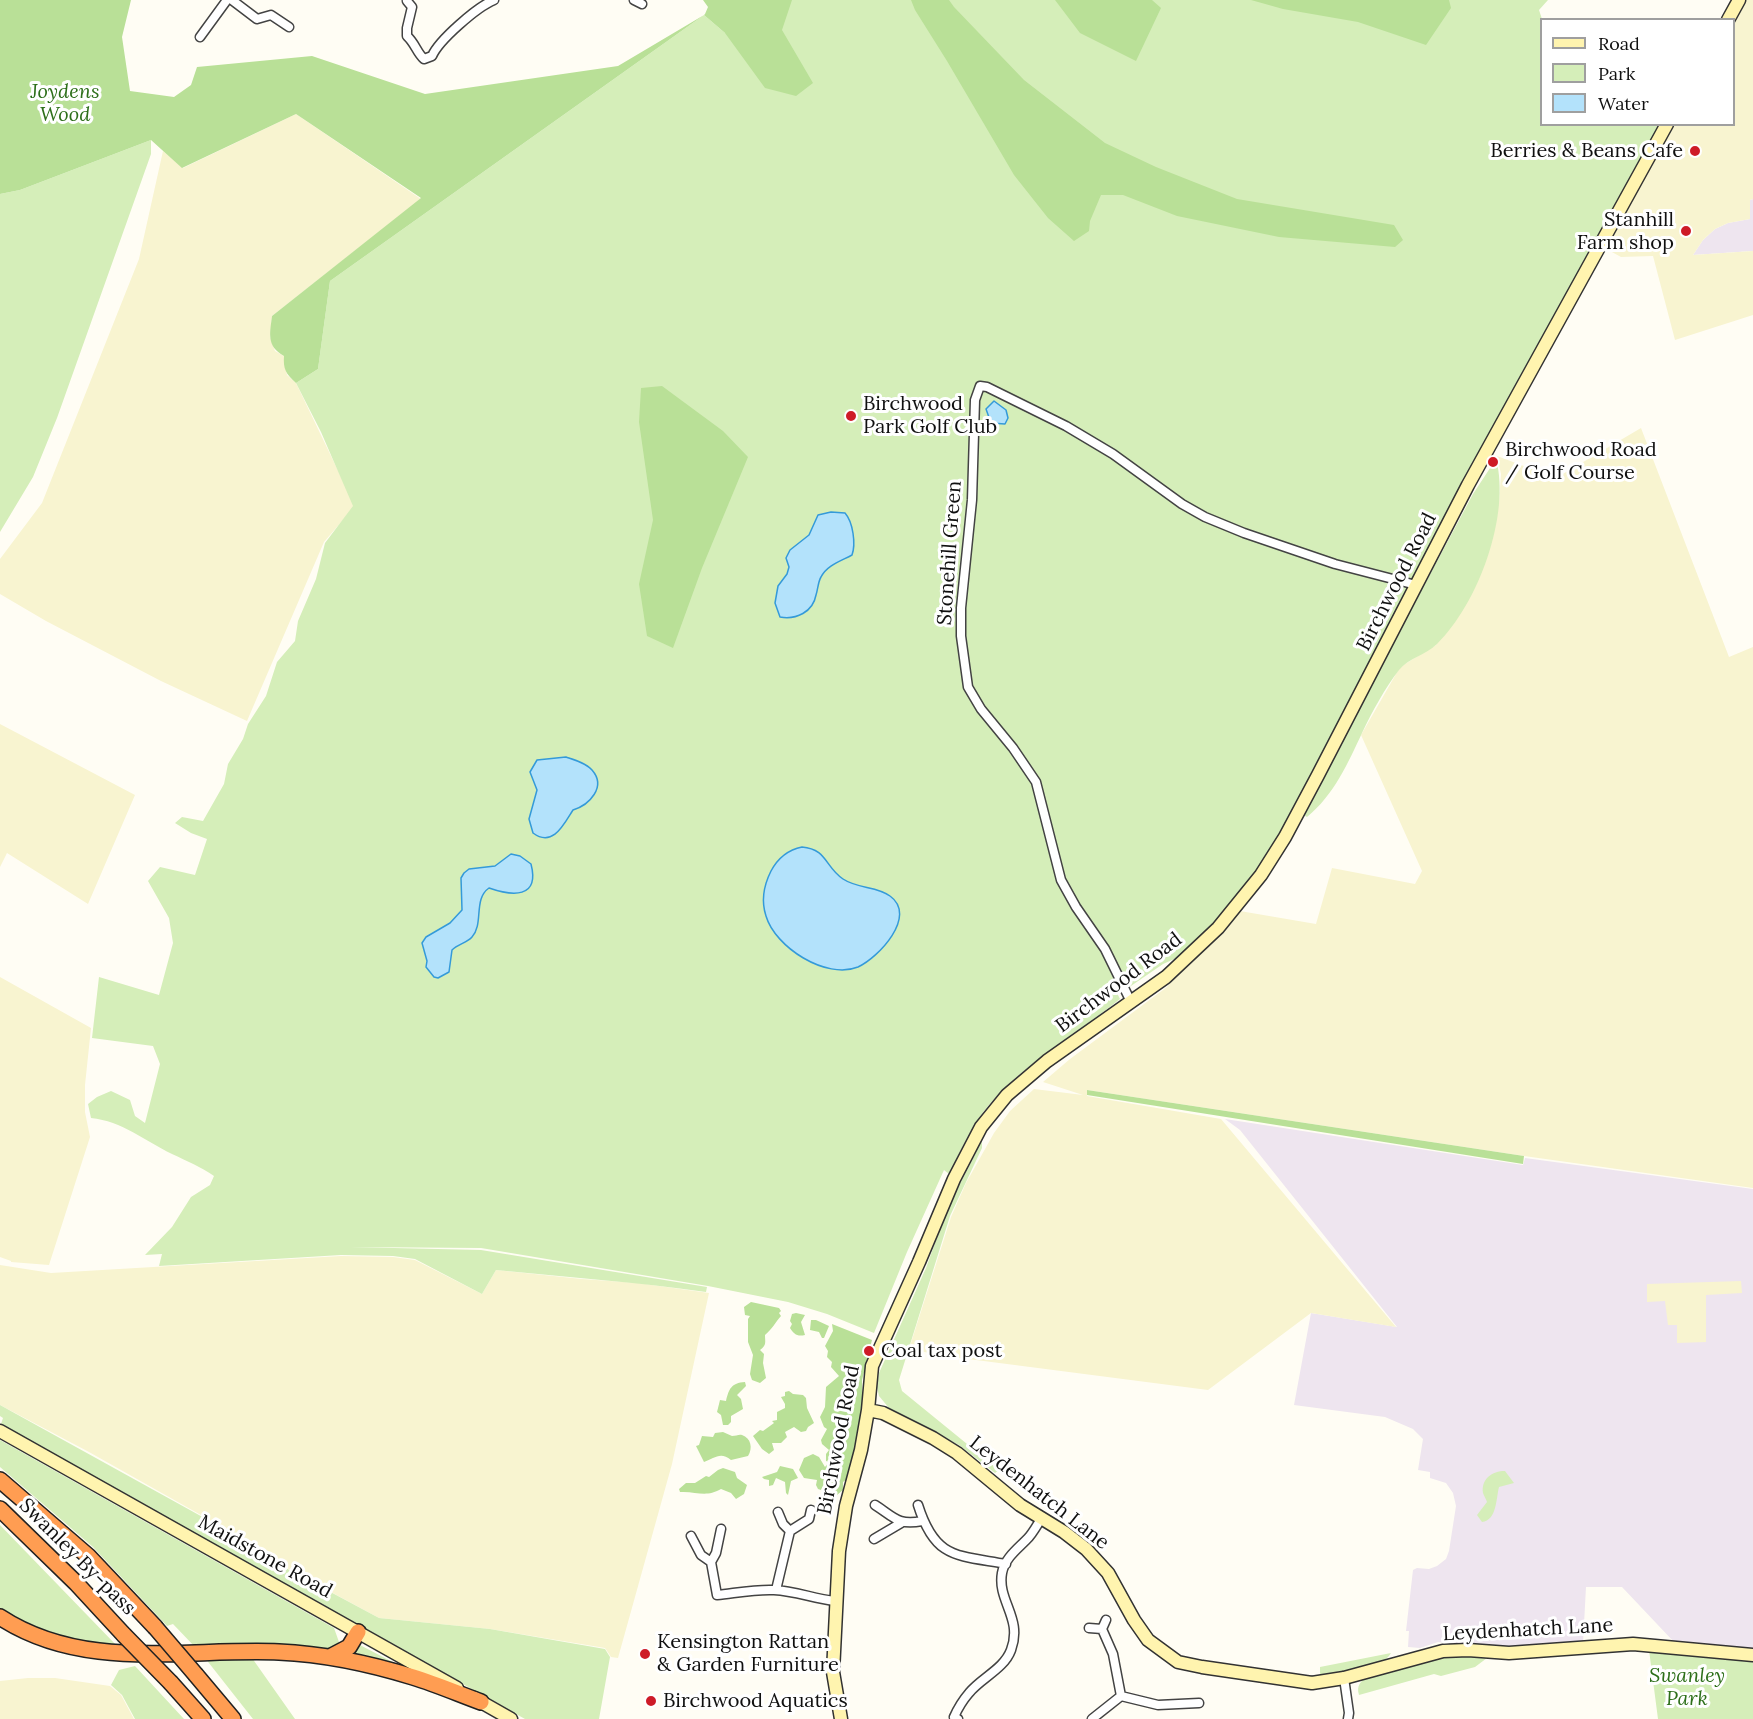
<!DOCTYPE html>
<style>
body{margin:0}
#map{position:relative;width:1753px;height:1719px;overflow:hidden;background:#fffdf4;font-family:Lora,serif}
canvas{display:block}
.legend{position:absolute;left:1540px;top:18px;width:195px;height:108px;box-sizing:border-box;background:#fff;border:2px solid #9f9f9f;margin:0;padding:8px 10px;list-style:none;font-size:18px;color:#101010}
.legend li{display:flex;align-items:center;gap:12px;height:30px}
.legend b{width:30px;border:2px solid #9f9f9f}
</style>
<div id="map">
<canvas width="1753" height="1719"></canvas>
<ul class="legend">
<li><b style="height:8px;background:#fff4af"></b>Road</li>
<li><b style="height:16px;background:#d5eeb9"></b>Park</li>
<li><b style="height:16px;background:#b3e2fb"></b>Water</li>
</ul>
</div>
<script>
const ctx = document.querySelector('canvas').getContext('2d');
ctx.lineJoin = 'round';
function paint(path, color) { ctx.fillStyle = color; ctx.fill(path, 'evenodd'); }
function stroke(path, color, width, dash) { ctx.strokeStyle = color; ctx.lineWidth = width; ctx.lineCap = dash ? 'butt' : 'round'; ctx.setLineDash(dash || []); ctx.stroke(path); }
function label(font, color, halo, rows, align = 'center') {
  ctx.font = font + ' Lora,serif'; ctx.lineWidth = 6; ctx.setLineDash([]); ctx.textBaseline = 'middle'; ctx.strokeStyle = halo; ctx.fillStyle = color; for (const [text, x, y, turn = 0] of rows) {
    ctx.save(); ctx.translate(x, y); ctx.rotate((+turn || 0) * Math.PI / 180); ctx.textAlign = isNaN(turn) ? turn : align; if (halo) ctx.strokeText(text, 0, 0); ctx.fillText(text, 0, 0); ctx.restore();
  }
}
paint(new Path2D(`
 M1753,199V251L1693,255L1703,240L1715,229L1728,223L1750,219V200Z
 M1225,1119L1523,1165L1525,1158L1753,1189V1648L1674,1642L1622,1587H1586L1583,1643L1493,1650L1438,1642L1420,1648L1408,1647L1409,1631H1406L1413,1570L1417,1568L1429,1569L1437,1566L1446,1559L1449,1551L1456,1506L1453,1493L1446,1483L1430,1478V1472L1418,1470L1423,1439L1413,1429L1385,1417L1294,1405L1311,1313L1397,1327L1240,1130Z`), '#eee5ef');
paint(new Path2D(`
 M1739,0H1753V199L1750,200V219L1728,223L1715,229L1703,240L1693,255L1753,251V315L1675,340L1653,256L1621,257L1601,246L1667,125L1734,124V20Z
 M296,114L421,199L272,316L270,337L275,351L284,356L287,375L296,383L355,506L324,542L247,721L161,681L46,621L0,594V559L42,503L139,259L163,151L183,168Z
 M1641,428L1729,657L1753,647V1188L1524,1156L1087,1090V1096L1221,1119L1396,1327L1311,1313L1208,1390L945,1356L909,1349L951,1217L966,1183L994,1133L1010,1111L1034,1089L1083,1095L1043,1082L1070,1059L1167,987L1197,949L1234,910L1316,924L1332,868L1415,884L1422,871L1361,735L1400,667L1436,645L1499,503L1501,474L1497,456L1556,478Z
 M0,724L135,795L88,904L7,853L0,867Z
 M0,977L91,1028L85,1085V1112L90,1137L49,1265L11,1262V1261L0,1257Z
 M341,1256L393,1257L415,1260L482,1294L496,1270L582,1279L638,1283L709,1293L672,1464L618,1658L611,1657L605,1648L490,1629L379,1618L283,1566L208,1519L89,1452L0,1405V1265L51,1273Z
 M1741,1281L1742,1293L1706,1295V1342L1677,1343V1325H1668L1665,1301L1647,1302V1284Z
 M28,1678H55L110,1686L121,1695L134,1719H0V1681Z`), '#f8f4d0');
paint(new Path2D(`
 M739,0H1548L1539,10L1542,19V124L1657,125L1663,131L1466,479L1412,579L1358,700L1284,837L1197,949L1163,964L1128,988L1119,978L1118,995L1120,999C1074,1036 1010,1071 977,1121C966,1138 958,1157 949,1174L944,1170L907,1252L874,1333L827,1314L788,1302L708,1286L481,1248L350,1247L481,1250L707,1287L706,1292C636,1282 566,1277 496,1270L482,1294L415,1259L393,1256L341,1255L159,1266L162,1254L145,1255L172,1227L191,1197L210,1185L214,1176C201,1167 187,1161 172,1154C145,1141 122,1121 91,1118L88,1104L97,1097L111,1091L130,1100L135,1116L145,1123L160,1064L153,1046L92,1038L99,977L159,995L173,943L169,918L148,881L160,867L195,875L207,839L191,833L175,823L182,817L203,821L224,784L228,764L243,739L248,724L266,696L277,662L295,641L298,621L316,579L325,543L353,506L321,432L296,383L318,369L330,281L704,15L725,33Z
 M151,140V154L57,418L33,477L0,532V194L20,190Z
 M1496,459C1511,515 1478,604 1437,644C1426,655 1408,658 1399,670C1385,688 1372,712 1362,733C1348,763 1334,795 1307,817L1302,814L1473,494Z
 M982,1141V1148L950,1216L899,1380L902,1391L999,1470L995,1473L959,1445L889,1408L879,1396L877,1387L879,1373L926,1268L948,1207Z
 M0,1405L208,1520L282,1566L379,1618L490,1629L605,1649L610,1657L599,1719H525L1,1424L3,1418L0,1416Z
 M0,1440L334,1628L339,1642L337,1646L330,1650L195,1647L173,1624L167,1626L93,1547L0,1467Z
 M1505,1471L1514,1483L1499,1487C1496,1499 1497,1520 1482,1522L1477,1515L1487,1502C1486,1499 1484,1496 1483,1493C1481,1479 1492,1471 1505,1471Z
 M0,1525L118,1647C74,1639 37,1634 0,1608Z
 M356,1643L408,1670L348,1659Z
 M1649,1650H1663L1722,1659H1753V1719H1658Z
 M1391,1653C1381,1671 1339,1673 1320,1677V1667Z
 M1440,1655H1491L1475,1667L1441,1676L1434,1674L1359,1695C1356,1685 1361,1682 1367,1676Z
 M205,1658H252L295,1719H253Z
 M135,1666L184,1719H135L122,1695L111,1685L119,1670Z`), '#d5eeb9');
paint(new Path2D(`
 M0,0H131L122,37L130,91L174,97L191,85L197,67L312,56L425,94L618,66L704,15L705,14L708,7L703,0H792L782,30L813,83L796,96L765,88L725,33L704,15L330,281L318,369L296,383C286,374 283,369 284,356C266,346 270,333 272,316L421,198L296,114L182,168L151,140L20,190L0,194Z
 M911,0H949L954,7L1024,80L1105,143L1156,167L1237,199L1394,225L1403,240L1395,247L1279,237L1177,216L1123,195H1101L1090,221L1089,231L1074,241L1048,218L1014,175L947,61L915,10Z
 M1055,0H1152L1161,8L1136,61L1080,33Z
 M1251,0H1449L1451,8L1426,45L1358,22L1283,9Z
 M662,386L723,431L748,457L702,568L673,648L647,636L639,584L653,520L639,422L641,388Z
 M1087,1090L1524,1156L1523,1164L1087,1095Z
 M751,1302L779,1308L781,1311L779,1313L781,1316C775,1323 772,1329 765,1335C765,1342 767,1345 760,1350L764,1354L763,1363L766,1378L760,1383L752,1380L750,1374L753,1355L748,1342V1319L750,1316L745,1315L744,1307Z
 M796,1313L805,1315L801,1322L805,1335C797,1337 794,1334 790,1328L792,1324L790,1321L792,1314Z
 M811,1320H816L829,1326L824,1338H822L819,1332L810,1330Z
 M832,1324L872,1340L862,1380L863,1411L852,1467L846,1480L843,1482V1490L837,1495L833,1492L830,1480H826L821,1490L818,1489L816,1485L817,1480L804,1478L799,1470L804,1458L813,1454L819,1457L825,1467L829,1462L826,1461V1454L829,1450L822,1444L821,1440L827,1429L824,1427L820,1417L825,1407L826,1387L839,1376L831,1367L832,1362L827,1357L828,1351L825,1346L833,1331Z
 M745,1382L746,1386L737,1395L741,1399L743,1409L731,1416V1422L728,1425H723L721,1415L717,1412L720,1400L726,1401C729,1389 731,1383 745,1382Z
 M789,1391L793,1394L803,1395L806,1398L807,1408L814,1423L808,1427L806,1431L801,1432L794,1427L785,1432L787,1437L781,1443H772L774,1450L769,1454L762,1449L753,1436L760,1430L763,1431L774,1423L772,1421L777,1420V1412L785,1408V1404L781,1397L785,1396V1392Z
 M723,1432C726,1433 729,1435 732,1436C736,1436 739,1434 742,1435C751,1438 753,1448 748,1456L731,1460C720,1451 714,1459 704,1462L696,1446L699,1445L702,1436L713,1437L715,1433Z
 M780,1466L793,1469L798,1478L791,1481L788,1495L786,1493L785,1482L776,1478L773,1485L769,1486V1480L764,1479L762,1477L777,1472Z
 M723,1468L735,1472L737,1478L747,1485L744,1494L736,1499L731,1493L721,1489C705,1498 697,1491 680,1492L679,1489L686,1483H695L706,1476L709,1477L718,1470Z`), '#b9e097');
const water = new Path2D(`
 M994,401L1006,410L1008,418L1005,424L991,423L986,409Z
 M831,512L845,513C853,522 856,544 852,555C841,561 827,565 821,577C818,582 818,589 816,595C813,612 796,620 780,617L775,603L778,586L787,574L789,567L786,558L790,550L809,535L818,515Z
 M566,757C575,760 586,763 592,770C607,787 589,805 573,810C564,824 553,848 533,833L529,819L537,790L530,772L537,760Z
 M802,847C827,849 825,867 843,879C858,889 877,886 890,896C918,916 878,958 858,967C826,980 775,947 766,916C761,901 764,885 771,871C778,858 787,850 802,847Z
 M511,854L520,856L531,864C540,899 512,896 489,888C473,899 484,924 472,937C467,943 458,944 452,950L449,972L438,978L434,977L426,967L427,961L422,943L426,937L450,923L462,910L461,878L464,873L469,869L495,866Z`);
paint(water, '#b3e2fb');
stroke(water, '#349ad9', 1.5);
const street = new Path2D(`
 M232,0L257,19L271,15L289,27
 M634,0L642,4
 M407,1L412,7L407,28V36C415,43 417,53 424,59L432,56C439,40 477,7 494,0
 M200,37L227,0
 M1131,1002L1105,949L1076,907L1061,880L1036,782L1013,748L981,709L968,687L961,636V608L972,500L975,400L980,386L987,387L1066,426L1113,454L1182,504L1205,517L1244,533L1335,564L1416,585
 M875,1505C894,1517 898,1526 922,1521
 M918,1505C935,1559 956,1555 1006,1564
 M790,1531L809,1519L811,1510
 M691,1536L701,1555L711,1562L717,1595C736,1593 756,1589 774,1590C796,1591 814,1599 835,1601
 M874,1539L901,1523
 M711,1562L716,1553L721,1529
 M776,1590L790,1531L783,1524L778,1512
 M1106,1620L1102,1629L1113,1654L1121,1696
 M1089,1628L1102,1629
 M1344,1678L1349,1713L1348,1719
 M958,1719L954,1717C958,1708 963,1700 969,1693C981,1678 1004,1669 1011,1650C1023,1618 997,1601 1002,1573C1005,1557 1019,1548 1029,1537C1034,1531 1038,1524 1042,1517
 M1092,1719L1121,1696L1158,1705L1199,1703`);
const secondary = new Path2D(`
 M1728,20L1739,0
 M868,1410L883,1413L933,1438L957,1453L1020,1505L1064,1532L1086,1549L1108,1573L1134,1620L1148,1640L1178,1662L1202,1667L1312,1683L1344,1678L1443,1651L1468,1650L1509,1653L1633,1644L1753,1655
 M0,1431L457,1688
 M474,1698L511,1719
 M841,1719L833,1672L839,1551L846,1506L861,1450L868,1410L872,1366L919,1262L954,1179L981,1127L1007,1095L1047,1061L1166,977L1218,928L1261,875L1285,837L1318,775L1468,485L1667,124`);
const highway = new Path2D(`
 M0,1480L88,1556L155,1627
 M0,1509L76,1583L124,1635
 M0,1617C84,1672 185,1648 279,1652C324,1654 371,1664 413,1677C436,1684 459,1694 481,1702
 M330,1657L349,1647L358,1632
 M196,1675L233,1719
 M171,1683L203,1719`);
stroke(street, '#434343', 11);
stroke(secondary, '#323232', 15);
stroke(highway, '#212121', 18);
stroke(street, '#fff', 8);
stroke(secondary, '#fff4af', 12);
stroke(highway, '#ff9d52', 15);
const highwayBridge = new Path2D(`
 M155,1627L196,1675
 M124,1635L171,1683`);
stroke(highwayBridge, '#212121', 18, []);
stroke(highwayBridge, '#ff9d52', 15);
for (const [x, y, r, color] of [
 [1695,151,6,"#ce1b27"],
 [1686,231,6,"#ce1b27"],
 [851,416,6,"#ce1b27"],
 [1493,462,6,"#ce1b27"],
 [869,1351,6,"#ce1b27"],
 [645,1654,6,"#ce1b27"],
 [651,1701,6,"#ce1b27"]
]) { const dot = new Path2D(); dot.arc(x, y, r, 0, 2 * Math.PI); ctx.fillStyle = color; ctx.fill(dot); stroke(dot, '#fff', 2); }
label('italic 20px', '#2d6f1a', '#fff', [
 ["Joydens",65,92],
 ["Wood",65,115],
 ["Swanley",1687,1676],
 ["Park",1687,1699]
]);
label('20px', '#101010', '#fff', [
 ["Berries & Beans Cafe",1683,151,"right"],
 ["Stanhill",1674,220,"right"],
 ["Farm shop",1674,243,"right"],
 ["Birchwood",863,404],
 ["Park Golf Club",863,427],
 ["Birchwood Road",1505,450],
 ["/ Golf Course",1505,473],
 ["Coal tax post",881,1351],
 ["Kensington Rattan",657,1642],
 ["& Garden Furniture",657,1665],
 ["Birchwood Aquatics",663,1701]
], 'left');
label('20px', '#101010', '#fff', [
 ["Stonehill Green",950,553,-86],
 ["Birchwood Road",1397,582,-63],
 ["Birchwood Road",1119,983,-37],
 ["Birchwood Road",839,1440,-79],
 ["Leydenhatch Lane",1039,1493,38],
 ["Swanley By-pass",77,1557,45],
 ["Maidstone Road",265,1557,29],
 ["Leydenhatch Lane",1528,1630,-3]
]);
</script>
